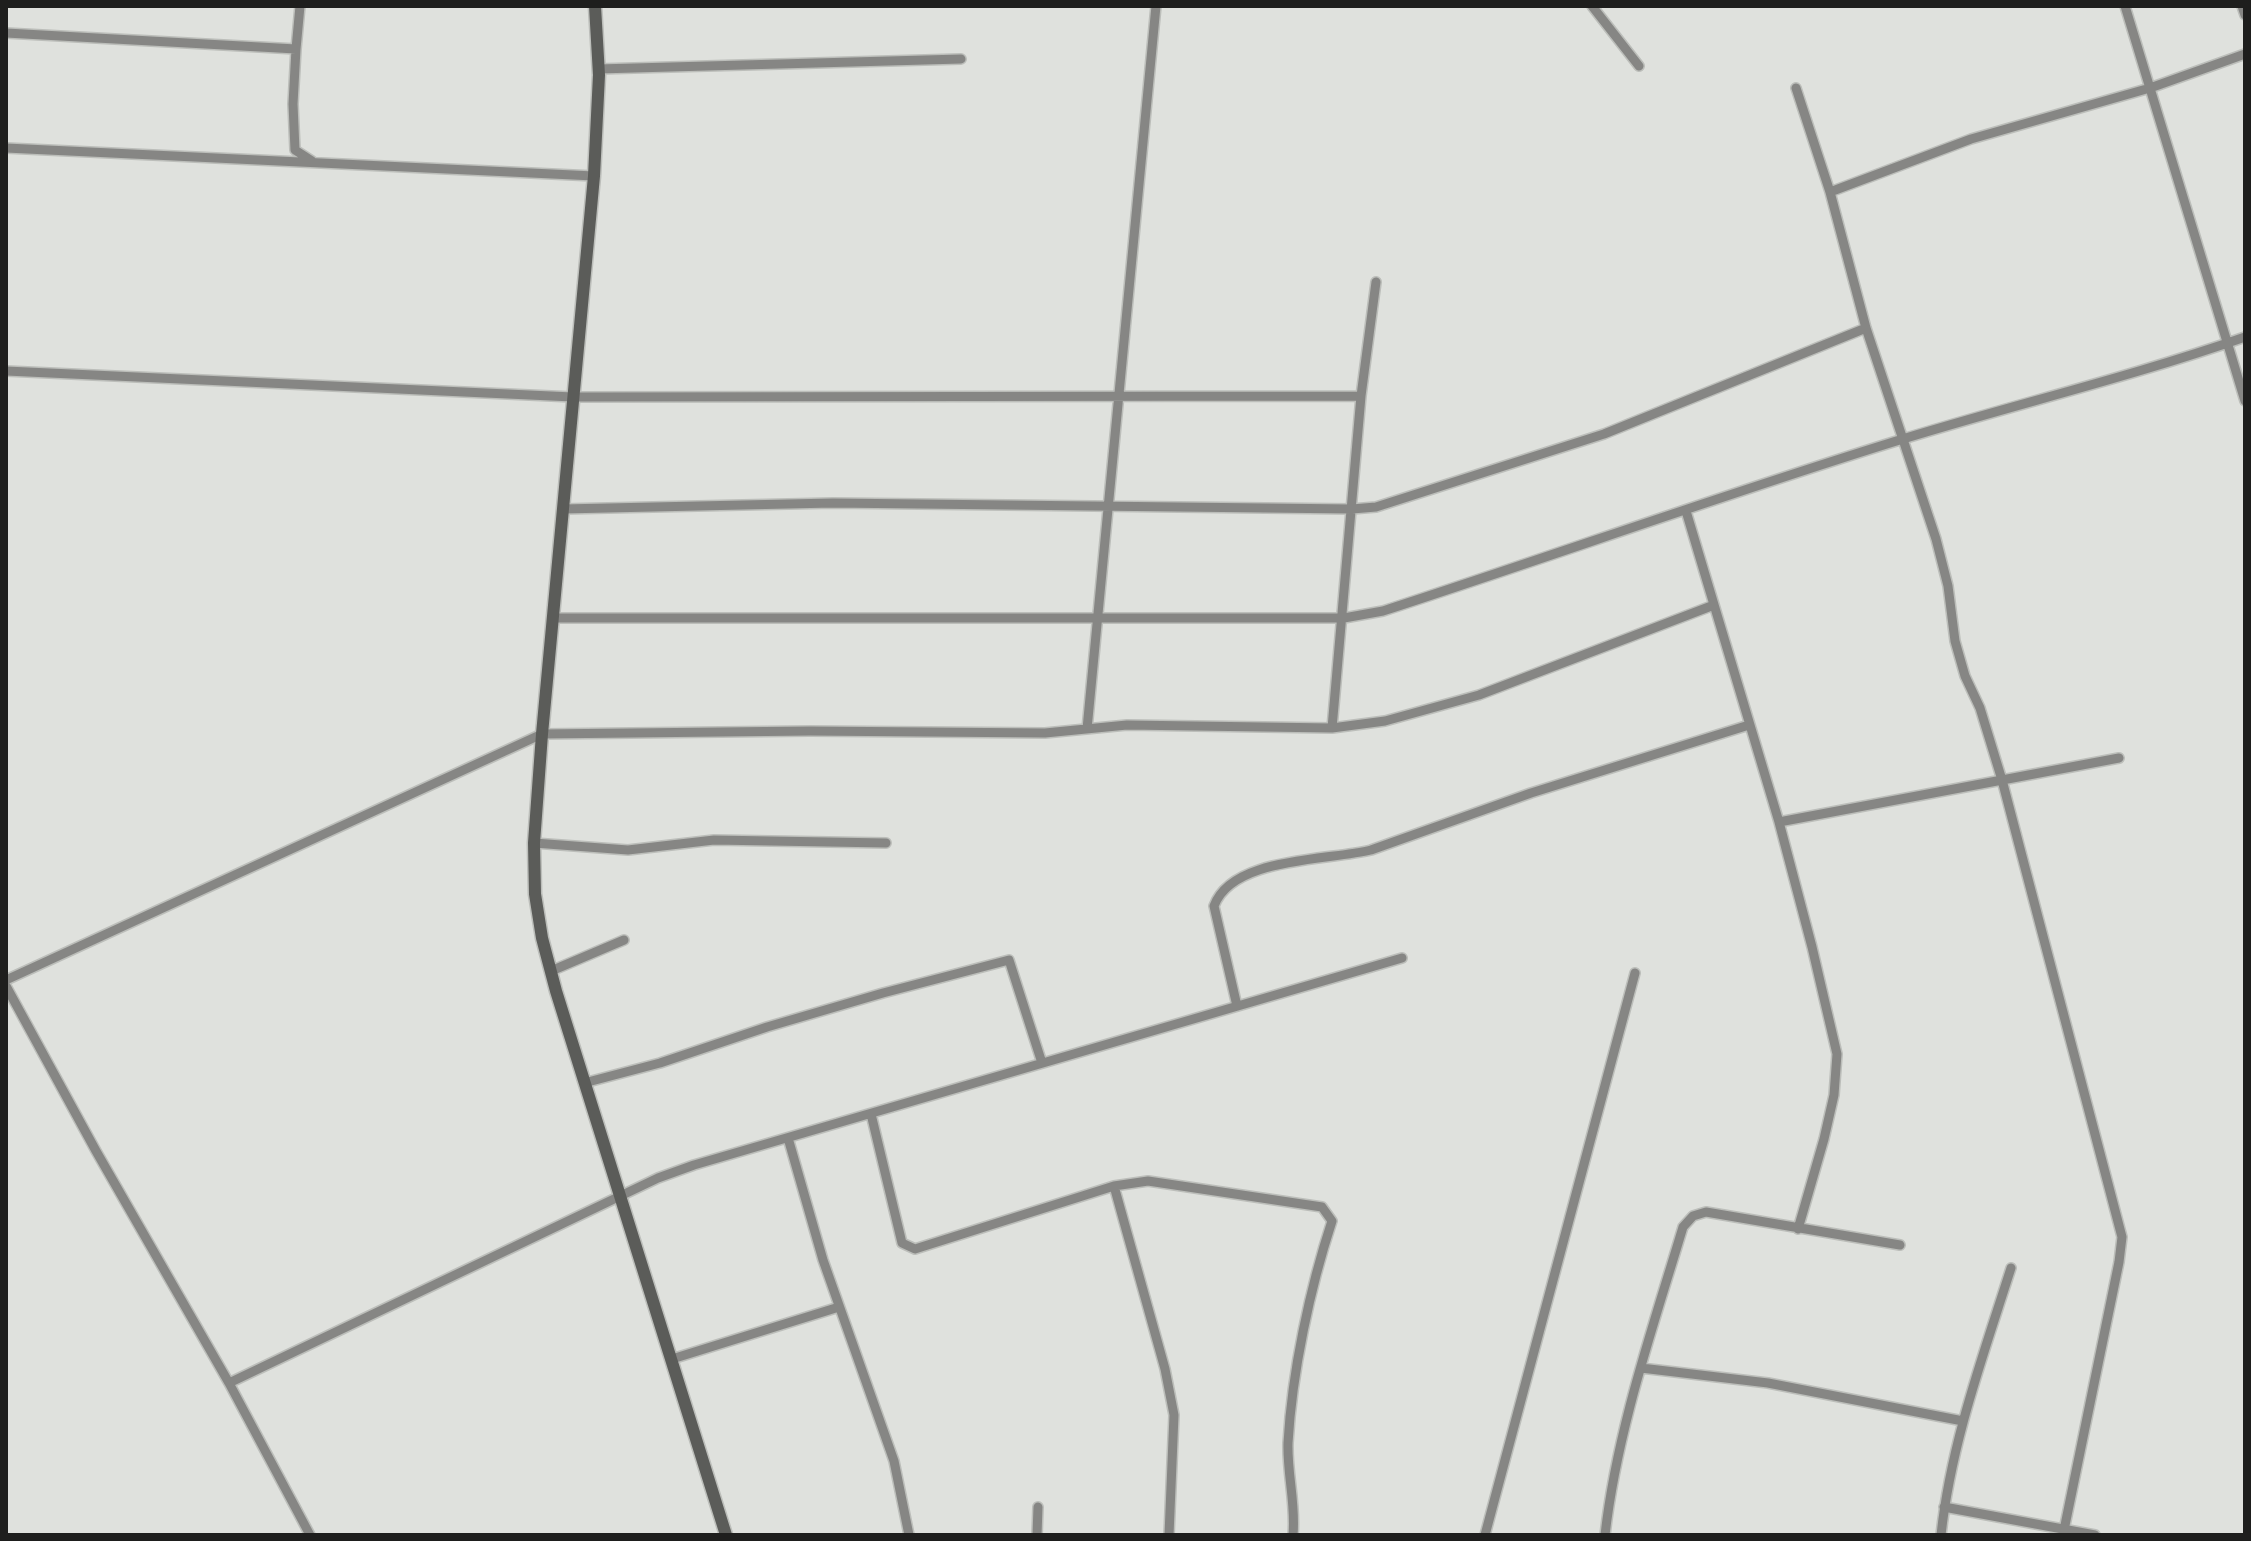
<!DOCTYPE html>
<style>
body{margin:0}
#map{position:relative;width:2251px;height:1541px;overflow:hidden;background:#dfe1dd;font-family:Quicksand,sans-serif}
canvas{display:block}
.frame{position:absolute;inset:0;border:8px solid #1e1e1d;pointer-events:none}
</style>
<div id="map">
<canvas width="2251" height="1541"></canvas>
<div class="frame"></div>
</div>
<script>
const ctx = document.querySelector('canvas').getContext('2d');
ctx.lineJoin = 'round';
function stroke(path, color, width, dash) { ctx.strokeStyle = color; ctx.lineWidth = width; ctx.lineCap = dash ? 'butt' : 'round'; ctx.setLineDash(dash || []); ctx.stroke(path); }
const street = new Path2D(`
 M1592,6L1639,66
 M2125,6L2245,401
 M2242,6L2245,15
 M6,33L296,49L293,104L295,150L312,161
 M296,49L300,6
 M598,69L961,59
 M1796,88L1830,192L1866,328L1936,539L1948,586L1955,641L1965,676L1980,708L2002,780L2122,1237L2119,1262L2063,1535
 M6,148L594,176
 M1830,192L1971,139L2150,88L2245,54
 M6,371L573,397L1361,396
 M563,509L833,503L1352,509L1376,507L1604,434L1866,328
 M1686,511L1779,822L1812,947L1837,1054L1834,1095L1824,1139L1798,1229
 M554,618H1344L1383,611C1552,556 1720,496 1890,443C2008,406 2128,378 2245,337
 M1332,728L1361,396L1376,282
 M1087,729L1156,6
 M1779,822L2119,758
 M534,843L628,850L714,840L886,843
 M551,971L624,940
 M6,980L542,734L810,731L1045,733L1127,725L1332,728L1385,721L1479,695L1714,605
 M6,986L96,1151L229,1383L310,1535
 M1237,1006L1214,906C1232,857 1326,861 1371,850L1531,793L1749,725
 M584,1083L660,1063L767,1027L883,993L1009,960L1042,1063
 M871,1114L902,1243L915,1249L1114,1186L1148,1181L1322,1207L1332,1221C1310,1288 1292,1372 1288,1443C1287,1474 1296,1504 1293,1535
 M788,1138L823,1260L894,1461L909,1535
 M1114,1186L1165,1369L1174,1415L1169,1535
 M672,1359L839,1307
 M1641,1368L1768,1383L1963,1421
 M229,1383L658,1178L694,1165L1402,958
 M1944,1507L2095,1535
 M1037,1535L1038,1507
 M1485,1535L1635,973
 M1605,1535C1617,1430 1653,1327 1683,1227L1693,1216L1706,1212L1900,1245
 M1941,1535C1951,1443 1983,1356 2011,1268`);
const secondary = new Path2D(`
 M595,6L599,75L594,176L542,734L534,843L535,894L542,938L556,991L726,1535`);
stroke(street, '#bcbeba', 12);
stroke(secondary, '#bcbeba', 15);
stroke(street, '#868684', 9);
stroke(secondary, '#5b5c59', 12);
</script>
